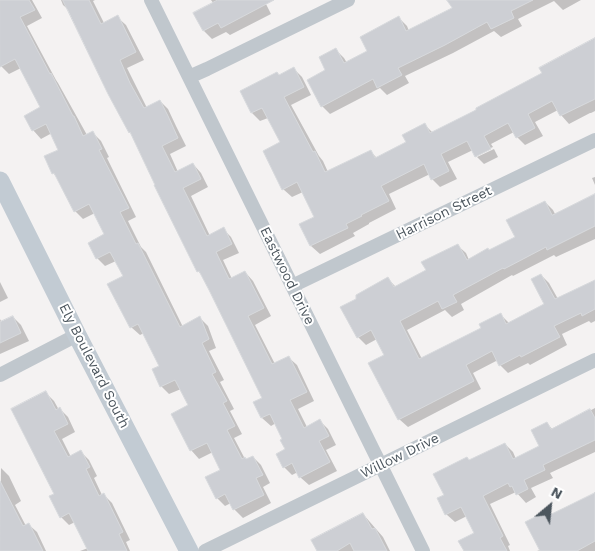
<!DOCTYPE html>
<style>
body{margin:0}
#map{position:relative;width:595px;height:551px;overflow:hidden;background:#f4f2f2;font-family:"Work Sans",sans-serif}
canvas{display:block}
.north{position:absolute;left:525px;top:481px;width:50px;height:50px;-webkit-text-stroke:4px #fff;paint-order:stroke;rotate:28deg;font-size:14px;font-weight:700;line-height:20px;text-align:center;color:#4c565e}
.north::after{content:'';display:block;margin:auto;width:18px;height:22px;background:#4c565e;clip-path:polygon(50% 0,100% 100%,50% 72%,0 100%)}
</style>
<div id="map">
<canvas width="595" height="551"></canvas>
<div class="north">N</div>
</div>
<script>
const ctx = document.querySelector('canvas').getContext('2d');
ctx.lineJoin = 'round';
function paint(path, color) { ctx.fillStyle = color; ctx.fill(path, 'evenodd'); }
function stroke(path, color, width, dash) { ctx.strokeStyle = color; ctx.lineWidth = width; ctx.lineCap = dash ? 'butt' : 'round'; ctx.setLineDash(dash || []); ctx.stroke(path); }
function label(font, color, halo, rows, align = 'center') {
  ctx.font = font + ' "Work Sans",sans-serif'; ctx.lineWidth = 4; ctx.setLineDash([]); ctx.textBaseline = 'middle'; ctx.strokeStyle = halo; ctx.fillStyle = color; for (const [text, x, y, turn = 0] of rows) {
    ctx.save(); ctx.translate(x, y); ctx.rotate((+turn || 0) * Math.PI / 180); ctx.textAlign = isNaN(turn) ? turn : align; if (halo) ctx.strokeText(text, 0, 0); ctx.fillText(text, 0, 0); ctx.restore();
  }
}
paint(new Path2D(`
 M4,0H32L42,18L27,26L56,80L58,83L87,135L93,133L101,141L109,157L107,158L136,217L128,221L141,247L146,252L183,327L200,318L208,326L216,348L209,351L224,380L220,382L234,409L230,411L242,434L234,438L245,459L246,460L253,457L261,465L270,483L263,487L271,503L243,518L234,509L231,503L225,506L217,498L222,470L213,452L199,459L191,450L173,414L189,406L181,389L169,394L161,386L160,367L144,333L140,335L131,327L124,276L116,261L105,266L97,258L106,235L95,213L83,219L75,211L57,177L53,173L46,157L60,150L52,133L41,139L33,130L41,108L21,68L9,74L0,65V2Z
 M61,0H95L93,1L104,23L117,17L126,25L144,60L127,68L147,108L160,101L168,109L176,126L186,146L170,154L178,172L193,164L201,173L208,187L191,196L210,236L223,229L231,237L239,253L223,260L232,279L245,272L253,281L271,316L255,325L275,364L288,357L297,365L314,401L298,409L307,427L320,421L328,429L336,445L326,450L337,471L309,485L300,477L298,472L292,475L284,467L287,450L284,439L276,423L271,426L262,418L255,402L263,398L203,276L198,271L157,185L70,11L63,5Z
 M211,0H264L271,14L230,35L226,32L212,39L204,31L195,14L214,4Z
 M449,0H581L563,10L554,1L518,19L522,26L501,37L494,31L453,53L405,76L409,83L387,95L380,88L330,114L322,106L327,71L336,50L344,58L347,63L369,51L399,18L407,26L409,31L453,9Z
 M595,39V111L591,113H590L569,124L561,115L558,110L535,122L543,136L525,145L517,137L514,132L491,144L493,147L477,154V157L494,149L498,157L484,164L476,156L473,150L448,162L457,179L440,187L432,179L430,174L389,194L396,209L369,223V224L353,233L355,236L320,254L311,246L301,224L316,217L303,192L292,197L283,189L281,143L268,118L260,121L252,113L241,91L280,76L294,69L302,77L311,95L291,105L319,156L323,161L328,172L370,151L377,158L407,143L425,125L433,133L543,74Z
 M595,177V185L592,178Z
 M595,195V239L556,257L554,255L513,276L512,275L461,304L464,310L452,317L445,310L407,330L422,359L482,329L501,315L509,323L545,305L541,275L549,283L558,299L595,281V321L591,323L589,321L562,334L567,345L530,365L528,363L508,373L500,365L498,360L473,373L481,389L408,427L399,419L385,356L377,339L366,345L358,337L357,299L388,279L396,287L427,271L457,245L466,253L469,260L516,237L545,202L553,210L555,214Z
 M0,282L8,298L0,302Z
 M13,317L21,325L29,341L0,354V319L2,323Z
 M46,393L54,401L59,410L60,409L68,417L75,432L62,439L71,457L81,452L89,460L97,476L94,478L102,495H104L112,503L130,540L126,542L130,551H80L88,548L75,522L69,525L61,517L55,494Z
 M595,408V452L550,473L553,478L531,488L536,497L526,503L516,492L490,504L510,545L508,546L510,551H465L476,534L467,516L455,522L446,514L445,496L469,461L505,444L513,452L516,459L541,447L547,423L553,430Z
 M1,468L9,476L21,501L15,505L26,526L28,524L37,532L46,551H0Z
 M595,492V551H537L540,550L550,516L594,494V493Z
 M363,514L383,537L390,551H318Z`), '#0003');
const building = new Path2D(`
 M0,0H29L35,10L20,17L50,74L51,73L73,116H74L83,136L93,131L102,149L99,150L129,208L120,212L136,244L138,243L180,327L200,316L209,339L202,343L216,372L212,374L227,401L223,403L235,426L227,430L242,459L245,457L246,459L253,456L263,475L256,478L264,495L233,510L225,494L216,499L205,477L220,470L207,443L190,451L171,414L188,405L175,380L160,387L152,369L159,366L138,324L130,328L107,284L123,276L110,252L96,259L88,243L104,234L89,204L74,212L54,173L52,174L44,156L58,150L46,124L32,131L24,116L40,107L15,59L0,67Z
 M63,0H89L101,24L118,15L136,52L120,60L130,83L144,108L160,100L168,116L178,138L162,146L175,172L193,163L201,179L183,188L207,236L224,227L232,244L216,252L229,279L245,271L264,308L248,316L272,364L289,356L307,392L290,400L304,428L320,419L329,436L319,441L330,462L299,478L292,463L283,468L276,454L285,449L280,440L282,439L270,414L261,418L253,402L262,398L209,290L199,271L197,272L154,185H155L130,132L129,133L108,94Z
 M218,0H274L221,28L218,23L203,31L193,13Z
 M447,0H533L511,11L514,18L491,29L487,22L445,45L398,68L402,75L377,88L373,79L321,107L307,80L325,70L319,57L336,48L344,63L367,51L360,37L399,16L406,31L452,8Z
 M595,38V99L560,116L552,101L528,114L535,128L516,138L508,123L484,136L491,149L475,157L467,141L441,154L449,171L431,180L424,164L381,186L389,201L361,215L362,216L346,224L348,228L310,246L299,224L314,217L297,182L282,190L263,151L280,142L262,108L251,113L240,91L277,72L279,75L294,67L304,87L284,97L313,152L315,151L325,172L371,150L375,158L406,142L402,135L425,123L430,133L476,110V108L542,73L539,68Z
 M595,194V226L547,250L546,247L504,269L503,268L453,295L457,302L442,309L438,301L400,321L419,359L481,328L479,324L501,313L506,324L544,304L531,279L541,274L555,299L595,280V309L582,316L581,313L554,326L560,337L521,357L520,355L499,366L492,351L466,365L474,381L398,420L368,363L384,355L371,330L357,338L340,307L356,299V295L388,277L394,287L426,270L421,262L458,244L467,260L488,248L489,250L515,237L506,220L545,201L552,215Z
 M13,316L21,333L0,343V322Z
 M46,391L56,410L60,407L68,424L54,431L68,457L81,450L90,467L86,469L99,496L104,493L123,532L119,534L127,551H88L69,513L60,518L49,496L54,494L11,409Z
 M590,409L595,418V440L543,465L545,470L524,480L528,489L516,495L512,486L510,487L508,483L483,496L503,536L500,538L507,551H464L458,541L474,533L461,507L445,515L437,498L444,495L433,474L467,457L469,460L505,443L513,459L539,446L531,430L547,422L551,429Z
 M0,481L23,526L29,523L43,551H0Z
 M595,493V541L577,551H540L525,522L547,511L549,515Z
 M363,513L372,529L375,528L387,551H354L350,543L337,551H317L311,540Z`);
paint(building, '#cdcfd4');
stroke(building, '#d7d9dc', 1);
stroke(new Path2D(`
 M151,0L423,551
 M189,77L207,69L348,0
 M292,286L595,140
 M0,375L77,335
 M205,551L595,360`), '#c0c7cd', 14);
stroke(new Path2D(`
 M0,181L77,335L189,551`), '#c2cbd3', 19);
label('14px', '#4c565e', '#fff', [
 ["Harrison Street",444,213,-26],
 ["Eastwood Drive",287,276,64],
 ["Ely Boulevard South",94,366,63],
 ["Willow Drive",400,456,-26]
]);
</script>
